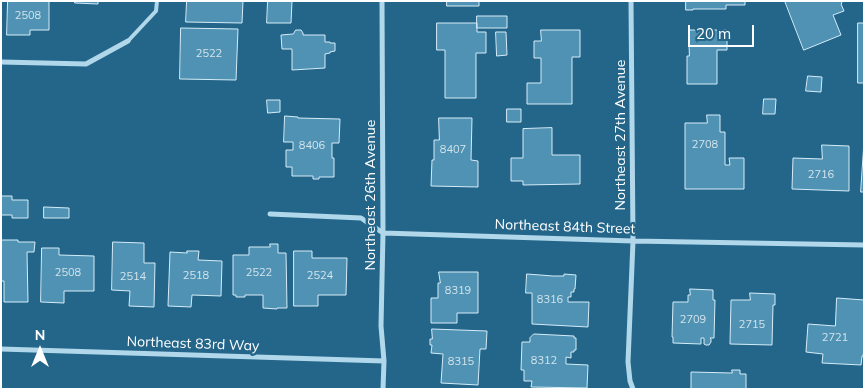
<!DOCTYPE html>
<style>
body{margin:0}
#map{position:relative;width:865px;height:390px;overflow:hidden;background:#24668a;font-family:Mulish,sans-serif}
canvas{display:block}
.frame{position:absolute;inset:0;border:2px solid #fff;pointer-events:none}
.north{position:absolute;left:15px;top:325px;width:50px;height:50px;-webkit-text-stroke:4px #24668a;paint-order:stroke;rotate:0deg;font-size:14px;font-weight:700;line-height:20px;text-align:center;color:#fff}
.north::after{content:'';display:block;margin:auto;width:18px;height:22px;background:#fff;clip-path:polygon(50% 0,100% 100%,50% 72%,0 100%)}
.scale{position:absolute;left:688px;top:25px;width:66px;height:22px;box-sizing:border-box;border:2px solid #fff;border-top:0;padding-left:6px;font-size:15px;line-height:18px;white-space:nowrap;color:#fff;-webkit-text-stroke:4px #24668a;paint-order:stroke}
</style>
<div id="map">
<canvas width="865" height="390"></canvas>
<div class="frame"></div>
<div class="north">N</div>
<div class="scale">20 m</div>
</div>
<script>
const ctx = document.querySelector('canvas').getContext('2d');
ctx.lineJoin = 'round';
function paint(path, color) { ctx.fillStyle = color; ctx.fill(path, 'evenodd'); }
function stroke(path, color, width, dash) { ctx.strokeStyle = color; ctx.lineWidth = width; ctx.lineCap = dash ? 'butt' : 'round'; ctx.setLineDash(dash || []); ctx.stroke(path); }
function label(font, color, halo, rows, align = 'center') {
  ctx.font = font + ' Mulish,sans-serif'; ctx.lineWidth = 5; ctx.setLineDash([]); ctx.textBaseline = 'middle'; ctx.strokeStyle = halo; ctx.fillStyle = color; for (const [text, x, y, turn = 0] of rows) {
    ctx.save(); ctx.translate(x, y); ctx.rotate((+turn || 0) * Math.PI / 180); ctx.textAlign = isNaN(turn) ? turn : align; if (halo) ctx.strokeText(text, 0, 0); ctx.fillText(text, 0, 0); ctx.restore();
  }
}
const building = new Path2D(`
 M8,1H49V30H30V35H7Z
 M75,1H98V4L75,3Z
 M187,1H243L242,23L186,22Z
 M268,1H292L291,23H267Z
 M447,1H479V6H447Z
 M686,1H745V5H726V9H693V10H686Z
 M785,1H841L842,3L841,4L844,11L833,15L841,35L804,50Z
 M477,16H507V28H477Z
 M437,23H477V32H486V53H476V98H445V50H437Z
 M858,23H864V83H858Z
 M181,28L238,29L236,80L180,79Z
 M296,30H301L303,33V35H325V42H330V43H335V51L330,52V53L325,54V68L292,70V49H282L281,35L293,34Z
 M541,30H580V57H572V104H527V83H541V58H534V41H541Z
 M689,30H727V50H717V84H687V56H689Z
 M496,32H506L507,55L497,56Z
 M808,76L822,77L821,92L806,91Z
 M764,99H776L775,114H763Z
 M267,100H280V112L268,113Z
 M507,109H521V122H507Z
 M707,115H720V132H725V165H730L729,158H744V189H685V123H707Z
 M285,116L298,117V118L340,119L339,143H332V158H334V177H319V179H313V176H292V167H286V150H293V142H284Z
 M439,118H472L471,160L478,161V187L431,186L432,160H434V140H439Z
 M552,128V155H580V184L523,185V181H511V158H523V129Z
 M864,142V192H861Z
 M822,145L849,146V191L792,189L793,158L822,159Z
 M1,196H12V200H28V218H12V215H1Z
 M44,207L69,208V218H44Z
 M1,240H18V242H35L34,252H27L28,302H4V281H1Z
 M113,242L144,243V263H155L154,307L129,306L130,291L112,290Z
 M270,244H278V253H286L287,308H277V309L263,308V295H245V297H236V295H233V255H249V247H270Z
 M42,248H59V255L94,256V291H64V303L41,302Z
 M187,251H199L198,260L222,261L221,296L192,295L191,307L168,306L170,252L187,253Z
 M294,251H312V258H347L346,295H318V306H294Z
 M439,272H478V313H457V323H431V298H438V283H440Z
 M527,274L553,276H564V274L576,275L575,289H574V292H571V297H568V302H589L588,327L532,324V293H526Z
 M690,289L713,290V300H715L714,338H710L711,339V342L709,345H706L704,344V338H701V344L673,343V337H672L673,302H688V295H690Z
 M750,293L775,294V305H773L772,345L730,344L731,300H750Z
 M837,298L864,300V350L863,356H862L861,365L822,363L823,354L806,352L808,324L835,326Z
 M432,329L487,331L486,349H480L478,385L441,383L443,354L431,353L432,345H430V339H432Z
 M534,334L574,336V338H576V350H574V352H571V358L566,357V364L588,365L587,388L531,387L532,381H524V370H521L522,342H530V338Z
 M732,370H740V374H746V389H691V372L732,373Z`);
paint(building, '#5092b3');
stroke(building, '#d5ecf8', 1);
stroke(new Path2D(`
 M128,41L156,11L157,1`), '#b1d7ea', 4);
stroke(new Path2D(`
 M382,1L383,233L381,326L384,361L383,389
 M631,1L633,241L628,362L630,381L633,389
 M1,62L86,64L128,41
 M270,214L361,218L383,233L633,241L864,245
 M1,349L384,361`), '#b1d7ea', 5);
label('11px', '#d3e4ec', null, [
 ["2508",28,16],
 ["2522",209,54],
 ["2708",705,145],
 ["8406",312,146],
 ["8407",453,150],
 ["2716",821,175],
 ["2508",68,273],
 ["2522",259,273],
 ["2518",196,276],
 ["2524",320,276],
 ["2514",133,277],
 ["8319",458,291],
 ["8316",550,300],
 ["2709",693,320],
 ["2715",752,325],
 ["2721",835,338],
 ["8312",544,361],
 ["8315",461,362]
]);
label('14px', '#fff', '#24668a', [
 ["Northeast 27th Avenue",621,135,-90],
 ["Northeast 26th Avenue",371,195,-90],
 ["Northeast 84th Street",565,227,2],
 ["Northeast 83rd Way",193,344,2]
]);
</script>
